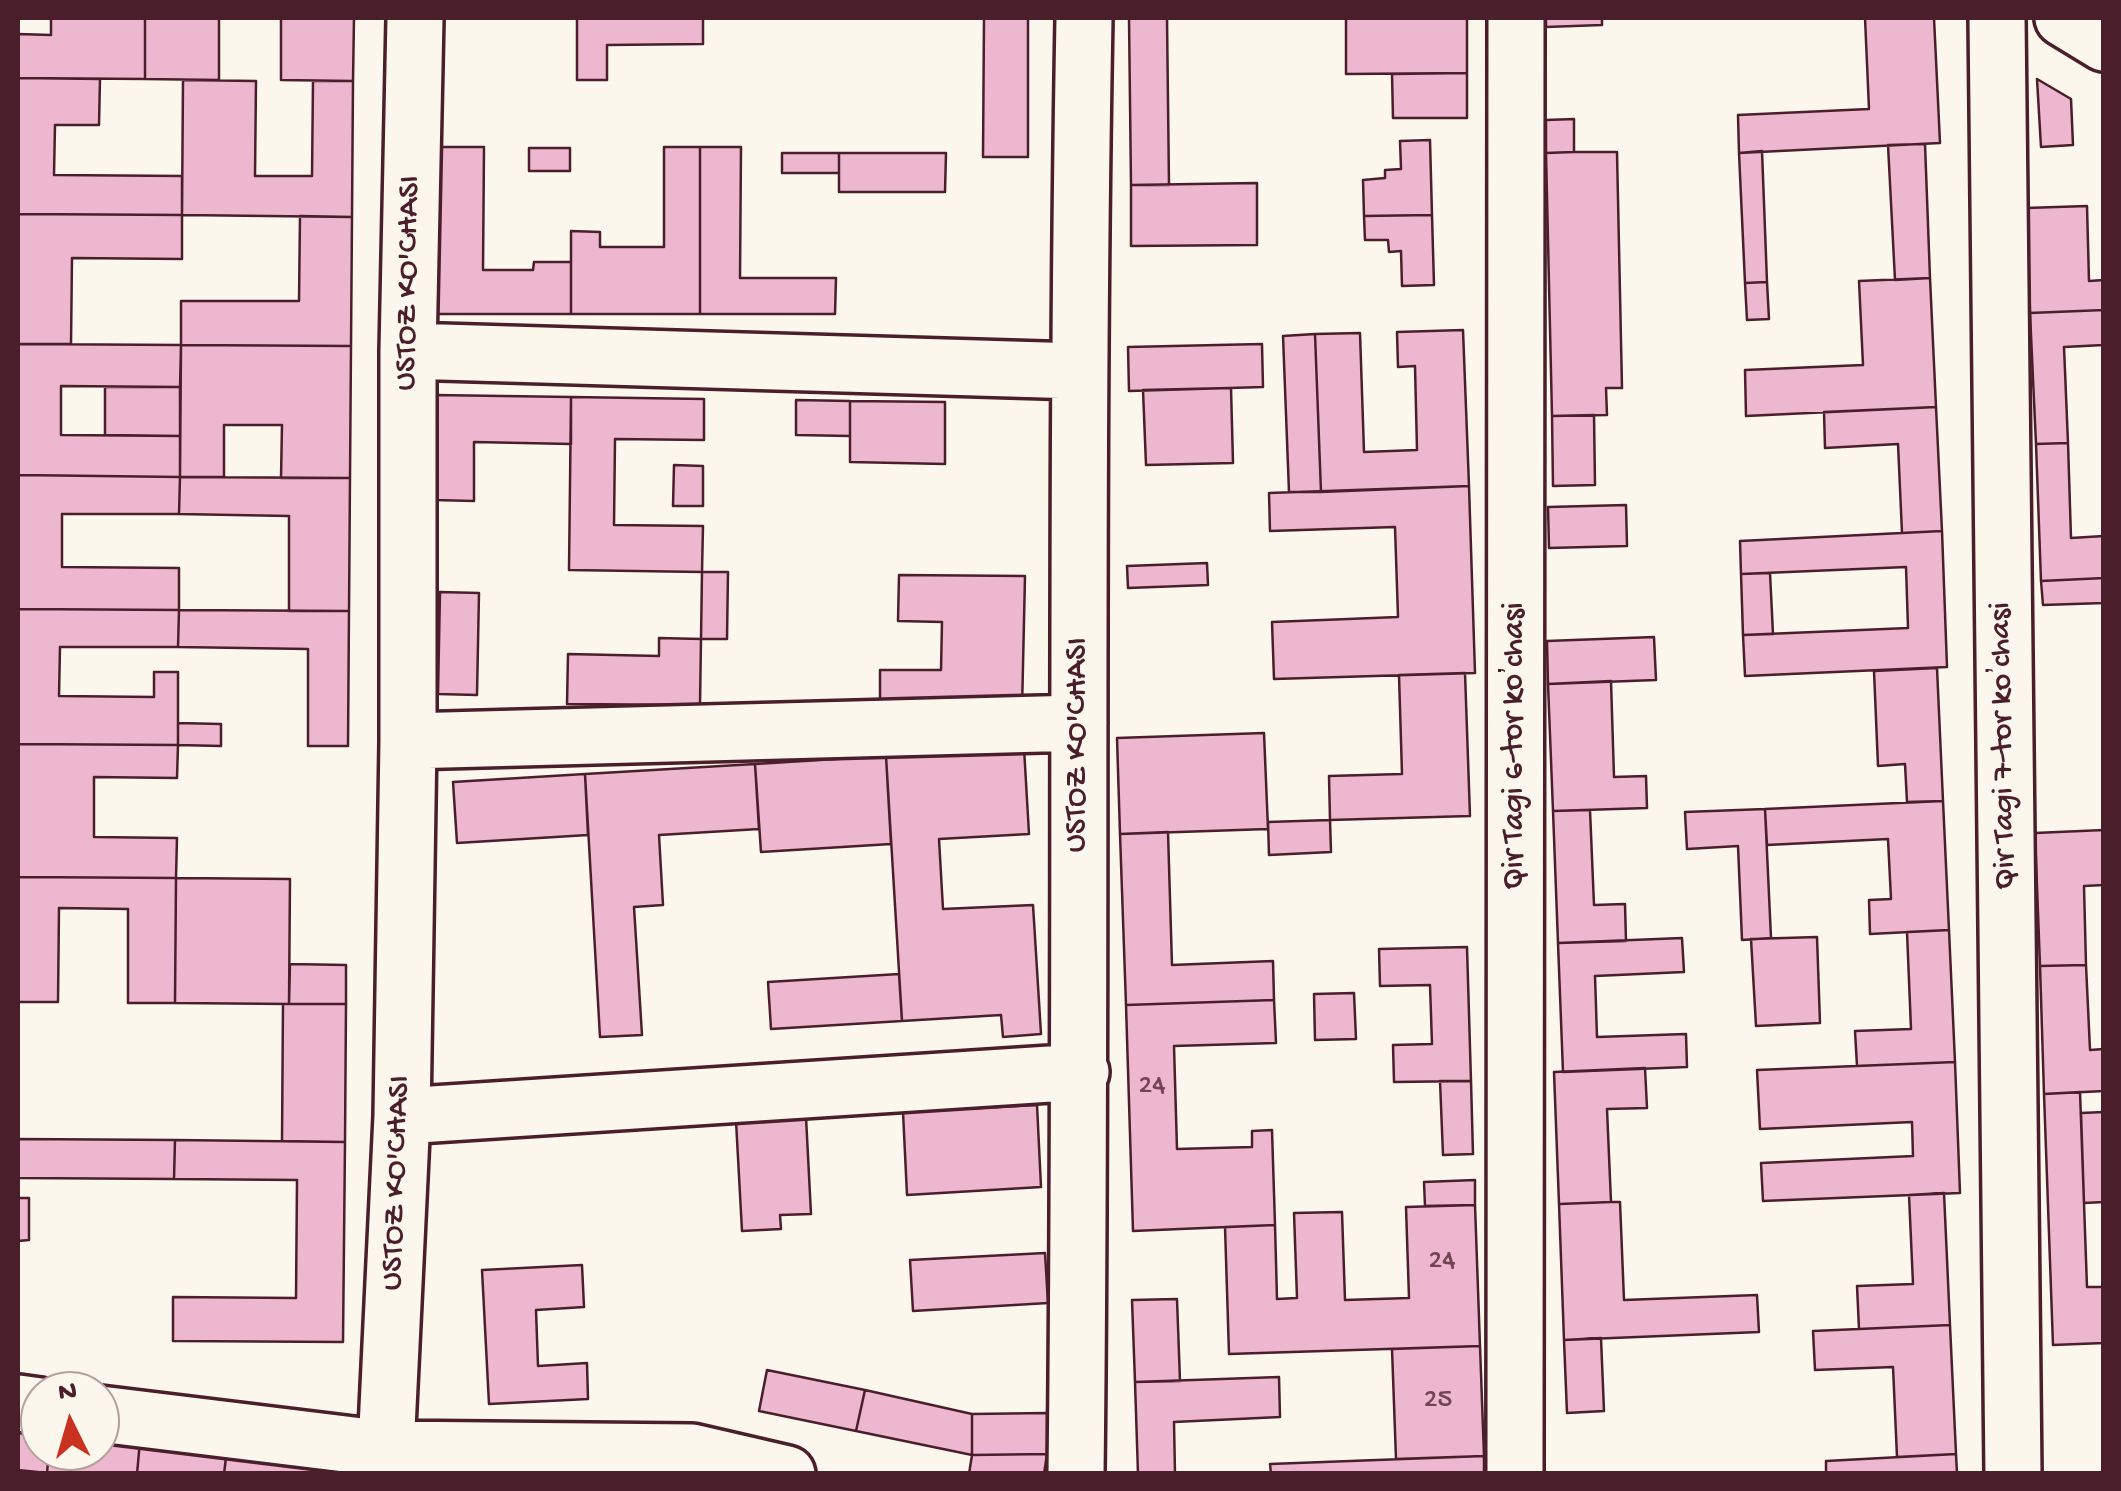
<!DOCTYPE html>
<meta charset="utf-8">
<style>
body{margin:0}
#map{position:relative;width:2121px;height:1491px;overflow:hidden;background:#fbf7ec;font-family:"Gochi Hand",sans-serif}
canvas{display:block}
.frame{position:absolute;inset:0;border:20px solid #4a1f2b;pointer-events:none}
.north{position:absolute;left:20px;top:1371px;width:100px;height:100px;box-sizing:border-box;background:#fbf7ec;border:2px solid #b4a19f;border-radius:50%;rotate:355deg;font-size:28px;font-weight:700;line-height:40px;text-align:center;color:#4a1f2b}
.north::after{content:'';display:block;margin:auto;width:35px;height:45px;background:#c8321e;clip-path:polygon(50% 0,100% 100%,50% 72%,0 100%)}
</style>
<div id="map">
<canvas width="2121" height="1491"></canvas>
<div class="frame"></div>
<div class="north">N</div>
</div>
<script>
const ctx = document.querySelector('canvas').getContext('2d');
ctx.lineJoin = 'round';
function paint(path, color) { ctx.fillStyle = color; ctx.fill(path, 'evenodd'); }
function stroke(path, color, width, dash) { ctx.strokeStyle = color; ctx.lineWidth = width; ctx.lineCap = dash ? 'butt' : 'round'; ctx.setLineDash(dash || []); ctx.stroke(path); }
function label(font, color, halo, rows, align = 'center') {
  ctx.font = font + ' "Gochi Hand",sans-serif'; ctx.lineWidth = 8; ctx.setLineDash([]); ctx.textBaseline = 'middle'; ctx.strokeStyle = halo; ctx.fillStyle = color; for (const [text, x, y, turn = 0] of rows) {
    ctx.save(); ctx.translate(x, y); ctx.rotate((+turn || 0) * Math.PI / 180); ctx.textAlign = isNaN(turn) ? turn : align; if (halo) ctx.strokeText(text, 0, 0); ctx.fillText(text, 0, 0); ctx.restore();
  }
}
const building = new Path2D(`
 M51,18H145V79L18,78V34L51,35Z
 M145,18H219V80L145,79Z
 M281,18H354L353,81L281,80Z
 M577,18H703V44L607,45V80H577Z
 M984,18H1028V157H983Z
 M1129,18H1167L1169,185H1131Z
 M1346,18H1467V73L1346,74Z
 M1546,18H1602V25L1546,27Z
 M1865,18H1934L1940,143L1739,153L1738,115L1869,109Z
 M1467,73V118H1393L1392,74Z
 M18,78L100,79L99,125H55L54,175L182,176V215L18,214Z
 M2037,79L2071,99L2073,145L2041,147Z
 M183,80L256,81L255,176H312L313,81H353L352,217L182,215Z
 M1574,119V152L1546,153V120Z
 M1430,140L1432,215L1364,216L1363,180L1385,178V170L1401,169L1400,141Z
 M1925,144L1930,278L1895,280L1888,145Z
 M437,147H484L483,270H533L534,262H571V314H437Z
 M664,147H700V314H571V231L600,232V247H664Z
 M700,147H741L740,278H836L835,314H700Z
 M529,148H570V171H529Z
 M1762,151L1767,282L1745,283L1739,153Z
 M1574,152H1617L1622,388H1606L1607,415L1552,416L1546,153Z
 M782,153H839V173H782Z
 M839,153H946L945,192H839Z
 M1257,183V245L1131,246V185Z
 M2087,206L2089,281L2104,280V310L2030,313L2026,208Z
 M18,214L182,215V259L72,258L71,344H18Z
 M1432,215L1434,285L1402,286L1401,251L1389,252L1388,240H1365L1364,216Z
 M300,216L352,217L351,346L181,345V301H299Z
 M1930,278L1936,407L1746,416L1745,370L1863,365L1859,281Z
 M1767,282L1769,319L1747,320L1745,283Z
 M2104,310V345L2064,347L2068,443L2036,444L2030,313Z
 M1463,330L1469,486L1321,492L1315,334L1360,333L1364,452L1417,450L1415,366L1398,367L1397,332Z
 M1315,334L1321,492H1289L1283,336Z
 M18,344L181,345L180,387L61,386V435L180,436V477L18,475Z
 M1262,344L1263,387L1129,391L1128,347Z
 M181,345L351,346L350,478H281L282,425H224V477H180Z
 M105,387H180V436L105,435Z
 M1231,388L1233,463L1146,465L1143,390Z
 M435,395L571,397V444L474,442V501L434,500Z
 M571,397L704,399V440L615,439L614,525L703,526L702,572L569,570Z
 M796,400L850,401V436L796,435Z
 M850,401L945,402V464L850,462Z
 M1936,407L1942,531L1902,533L1898,444L1825,448L1824,412Z
 M1594,415L1595,485L1553,486L1552,416Z
 M2068,443L2071,538L2104,536V578L2041,581L2036,444Z
 M674,465L703,466V506H673Z
 M18,475L180,477L179,514H62V567L179,568V610L18,609Z
 M180,477L350,478L349,611H289V516L179,514Z
 M1469,486L1475,673L1274,679L1272,622L1398,617L1395,527L1270,531L1269,493Z
 M1626,505L1627,546L1549,548L1548,507Z
 M1942,531L1947,667L1745,676L1743,635L1908,628L1906,567L1741,574L1740,541Z
 M1207,563L1208,585L1128,588L1127,566Z
 M702,572H728L727,639H701Z
 M1770,573L1773,634L1743,635L1741,574Z
 M899,575L1025,576L1022,710L880,708V670H941L942,622L898,621Z
 M2104,578V603L2043,605L2041,581Z
 M440,592L479,593L477,695L438,694Z
 M18,609L179,610L178,647H60L59,696L154,697V672H178V745L18,744Z
 M179,610L349,611L348,746H308V649L178,647Z
 M1654,637L1656,680L1548,684L1547,641Z
 M659,638L701,639L700,705L567,704L568,654L659,656Z
 M1937,668L1943,801L1907,802L1905,764L1878,766L1874,671Z
 M1465,673L1470,816L1330,820L1329,776L1402,774L1399,675Z
 M1611,681L1614,777L1646,776L1647,808L1553,811L1548,684Z
 M178,723L221,724V746L178,745Z
 M1264,733L1268,829L1120,834L1117,738Z
 M18,744L178,745L177,778L94,777V837L177,838L176,878L18,877Z
 M1024,748L1029,834L939,839L943,909L1033,905L1041,1034L1003,1037L1001,1015L902,1021L886,756Z
 M886,756L891,844L761,852L755,764Z
 M755,764L759,829L659,835L663,905L634,907L642,1035L600,1037L585,774Z
 M585,774L588,835L457,843L453,782Z
 M1943,801L1949,930L1870,934L1869,900L1891,899L1888,839L1767,845L1765,809Z
 M1765,809L1771,938L1742,940L1738,846L1687,849L1685,812Z
 M1590,810L1594,905L1625,904L1626,941L1558,943L1553,811Z
 M1330,820L1331,852L1269,855L1268,822Z
 M2104,830V885L2084,886L2086,965L2040,966L2035,833Z
 M1168,832L1172,965L1273,961L1274,1000L1126,1005L1120,834Z
 M18,877L176,878L175,1003H128V909L59,908L58,1002H18Z
 M176,878L290,879L289,1004L175,1003Z
 M1949,930L1955,1062L1857,1066L1855,1031L1911,1029L1907,932Z
 M1817,937L1820,1023L1756,1026L1751,939Z
 M1682,938L1684,972L1595,976L1597,1037L1686,1034L1687,1067L1563,1072L1558,943Z
 M1467,947L1471,1081L1394,1082L1393,1045L1432,1044L1430,985L1380,986L1379,949Z
 M290,964L346,965V1004H289Z
 M2086,965L2090,1050L2104,1049V1091L2044,1094L2040,966Z
 M899,974L902,1021L771,1029L768,982Z
 M1354,993L1356,1039L1315,1040L1314,994Z
 M1274,1000L1276,1043L1174,1046L1177,1149L1252,1147V1131L1272,1130L1275,1225L1133,1231L1126,1005Z
 M283,1004H346L345,1142L282,1141Z
 M1955,1062L1960,1193L1763,1201L1761,1163L1913,1156L1912,1122L1760,1129L1757,1070Z
 M1645,1068L1647,1108L1607,1109L1611,1202L1559,1204L1554,1072Z
 M1440,1081H1471L1473,1154L1443,1155Z
 M2080,1092L2087,1287H2104V1343L2053,1345L2044,1094Z
 M1037,1105L1041,1187L907,1195L903,1112Z
 M2104,1112V1202L2084,1203L2081,1113Z
 M806,1117L811,1214L780,1215L781,1229L742,1231L736,1121Z
 M18,1139L175,1140L174,1179L18,1178Z
 M175,1140L345,1142L343,1342L173,1341V1297L296,1298L297,1180L174,1179Z
 M1475,1180V1205L1425,1206L1424,1182Z
 M1944,1193L1950,1325L1859,1329L1857,1286L1913,1284L1909,1195Z
 M18,1198H29V1240L18,1241Z
 M1611,1202H1620L1624,1300L1757,1295L1759,1332L1564,1340L1559,1204Z
 M1475,1205L1480,1346L1229,1354L1225,1227L1275,1225L1277,1299L1297,1298L1294,1213L1342,1212L1345,1300L1409,1298L1406,1207Z
 M1045,1253L1048,1303L913,1311L910,1260Z
 M582,1265L584,1307L536,1310L538,1366L587,1363L588,1399L489,1404L482,1270Z
 M1177,1299L1180,1381L1135,1382L1132,1300Z
 M1950,1325L1956,1454L1897,1457L1893,1367L1815,1370L1813,1331Z
 M1601,1338L1604,1411L1567,1413L1564,1340Z
 M1480,1346L1484,1456L1396,1459L1392,1349Z
 M767,1370L865,1390L856,1431L759,1411Z
 M1279,1377L1280,1417L1174,1422L1175,1474H1138L1135,1382Z
 M865,1390L972,1414V1455L856,1431Z
 M1047,1413V1454L972,1455V1414Z
 M18,1428L40,1430V1451H49L47,1473L18,1470Z
 M100,1437L140,1441L137,1474L47,1473L49,1451H100Z
 M140,1441L227,1449L224,1474H137Z
 M227,1449L341,1461L340,1474H224Z
 M1047,1454L1044,1474H969L972,1455Z
 M1956,1454L1957,1474H1826V1461Z
 M1484,1456V1474H1271L1270,1464Z`);
paint(building, '#edb7d0');
stroke(building, '#4a1f2b', 2.5);
const minor = new Path2D(`
 M1997,18L2013,1474
 M2063,18L2104,43
 M408,351L1078,371
 M408,741L1079,723
 M402,1116L1081,1072
 M18,1403L40,1406
 M100,1414L386,1449L692,1452L787,1474
 M386,1449L402,1116L408,741V351L415,18
 M1076,1474C1082,988 1075,503 1084,18
 M1515,1474L1516,18`);
stroke(minor, '#4a1f2b', 62);
stroke(minor, '#fbf7ec', 55);
label('28px', '#734554', null, [
 ["24",1152,1088],
 ["24",1442,1263],
 ["25",1438,1402]
]);
label('32px', '#4a1f2b', '#fbf7ec', [
 ["USTOZ KO'CHASI",410,283,-89],
 ["USTOZ KO'CHASI",1079,745,-90],
 ["Qir Tagi 6-tor koʼchasi",1516,746,-90],
 ["Qir Tagi 7-tor koʼchasi",2005,746,-91],
 ["USTOZ KO'CHASI",398,1183,-88]
]);
</script>
